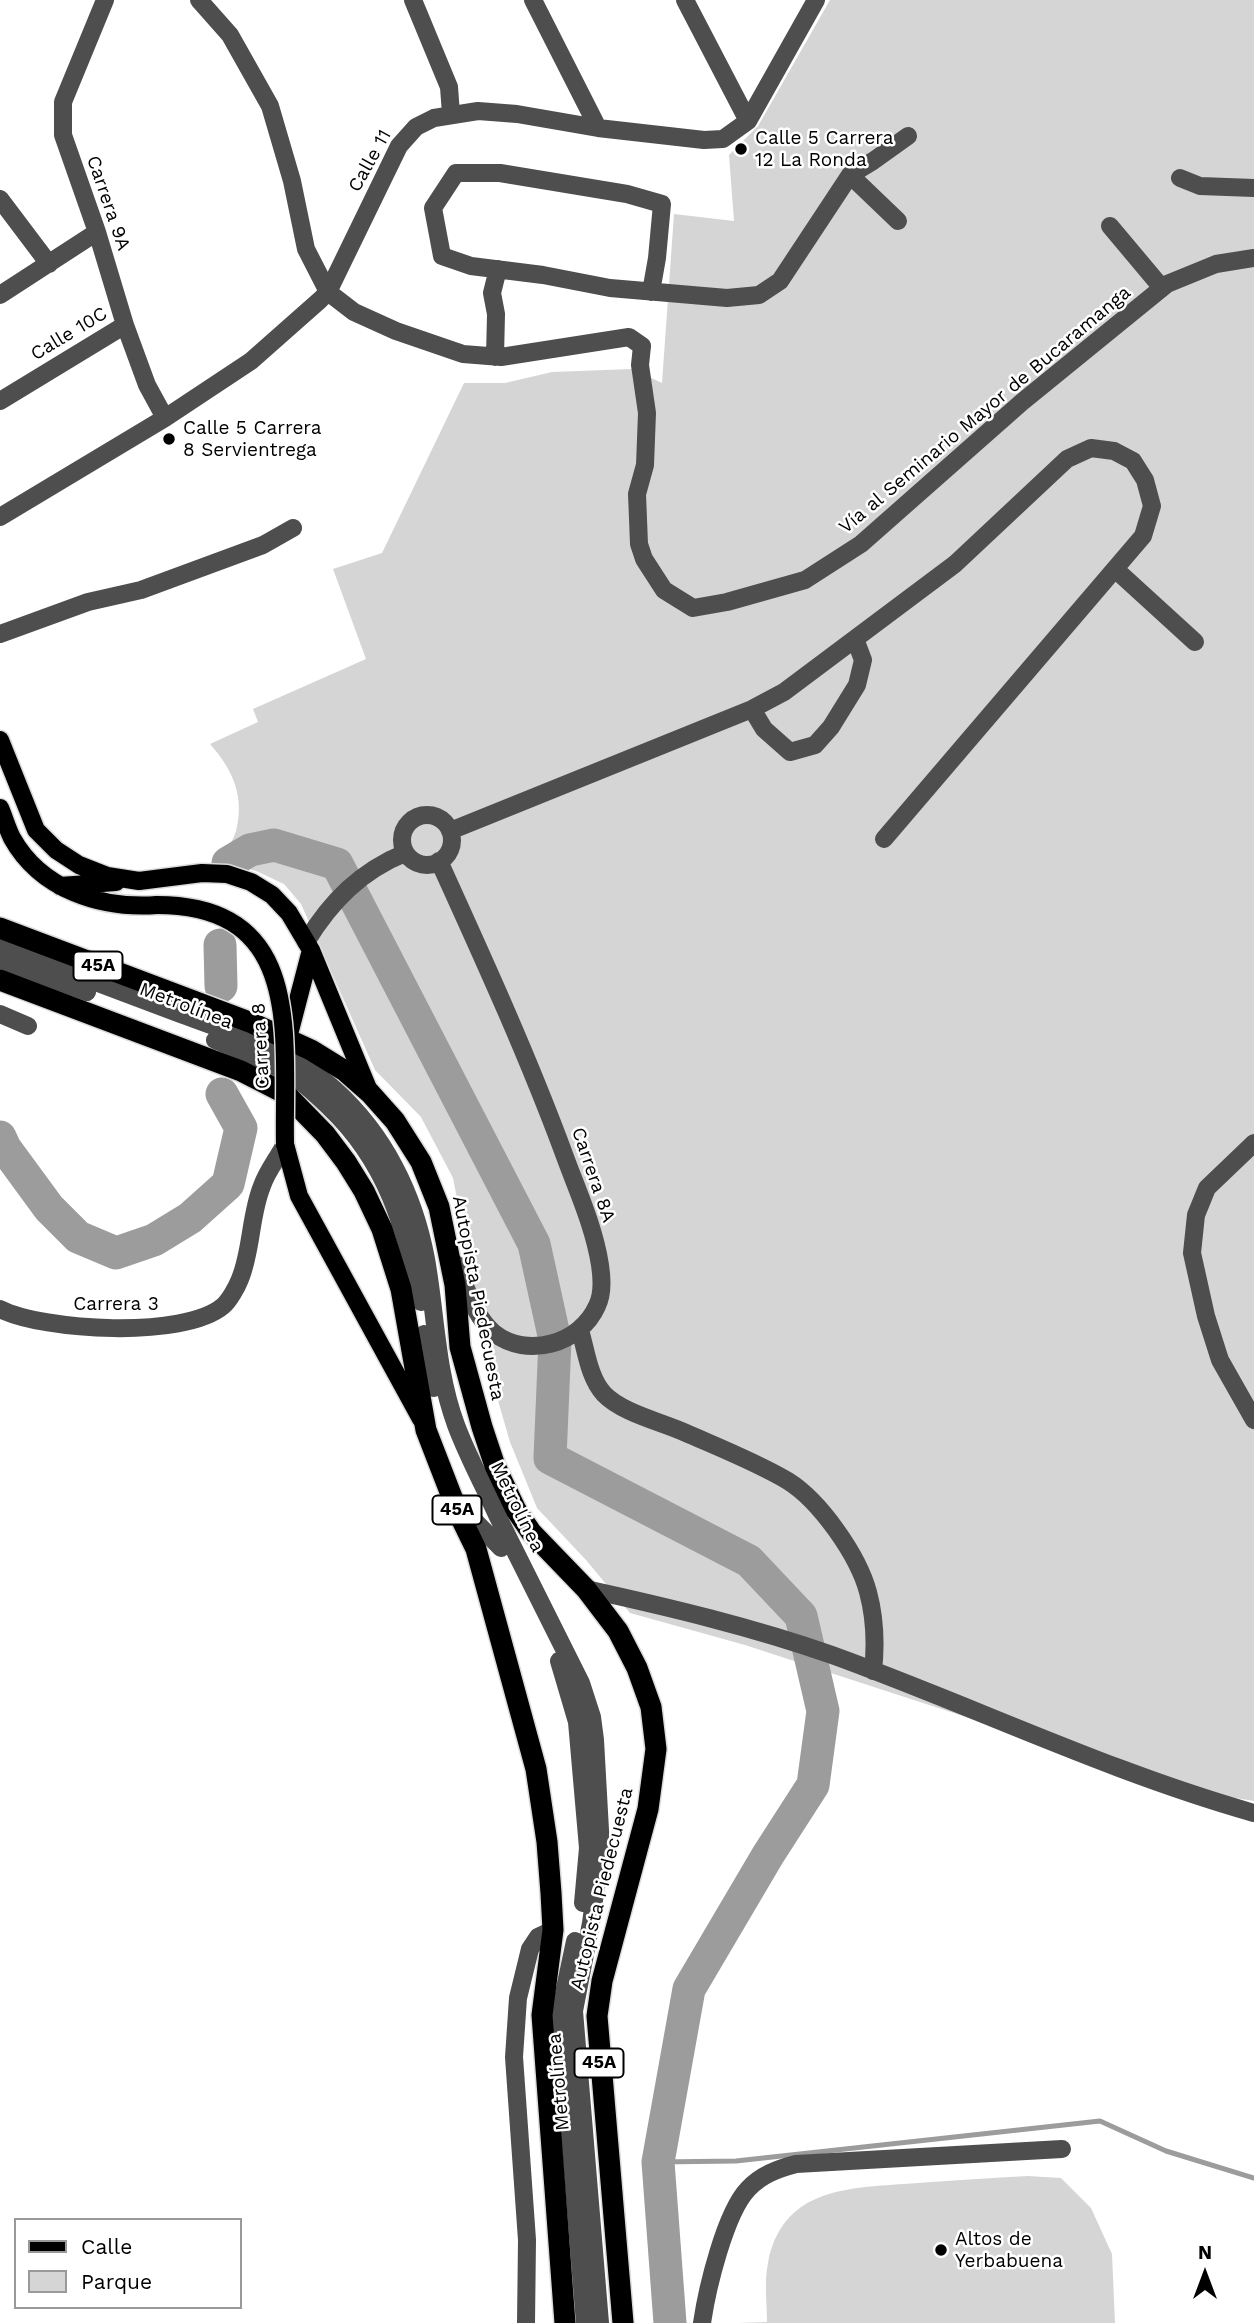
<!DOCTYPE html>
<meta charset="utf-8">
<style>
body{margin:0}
#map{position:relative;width:1254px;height:2323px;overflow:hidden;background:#fff;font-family:"Work Sans",sans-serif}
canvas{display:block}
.legend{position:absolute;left:14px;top:2218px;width:228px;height:91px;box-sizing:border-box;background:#fff;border:2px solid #999;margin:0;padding:9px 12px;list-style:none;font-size:21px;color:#000}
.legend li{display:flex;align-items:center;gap:14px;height:35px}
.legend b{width:35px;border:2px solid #999}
.north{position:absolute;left:1170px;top:2239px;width:70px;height:70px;-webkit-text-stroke:5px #fff;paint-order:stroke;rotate:0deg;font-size:19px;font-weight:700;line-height:28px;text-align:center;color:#000}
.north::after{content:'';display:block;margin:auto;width:24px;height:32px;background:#000;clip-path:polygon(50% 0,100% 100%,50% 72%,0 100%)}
</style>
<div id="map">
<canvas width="1254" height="2323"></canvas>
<ul class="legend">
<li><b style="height:9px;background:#000"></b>Calle</li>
<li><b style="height:19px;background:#d5d5d5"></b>Parque</li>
</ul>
<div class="north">N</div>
</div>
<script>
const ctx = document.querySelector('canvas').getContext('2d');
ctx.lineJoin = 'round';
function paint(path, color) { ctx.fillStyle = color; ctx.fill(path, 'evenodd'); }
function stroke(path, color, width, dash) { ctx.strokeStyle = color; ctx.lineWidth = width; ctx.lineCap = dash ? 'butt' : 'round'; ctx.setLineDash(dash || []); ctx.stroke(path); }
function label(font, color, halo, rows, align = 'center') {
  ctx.font = font + ' "Work Sans",sans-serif'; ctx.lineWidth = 5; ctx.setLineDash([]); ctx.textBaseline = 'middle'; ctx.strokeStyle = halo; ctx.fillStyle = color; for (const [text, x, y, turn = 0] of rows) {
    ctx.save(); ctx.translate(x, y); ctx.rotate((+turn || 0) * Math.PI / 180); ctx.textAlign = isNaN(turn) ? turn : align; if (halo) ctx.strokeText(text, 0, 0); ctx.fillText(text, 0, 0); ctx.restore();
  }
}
paint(new Path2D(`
 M830,0H1254V1801L1193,1791L745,1645L630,1613L586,1560L537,1508L510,1442L481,1342L472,1278L453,1178L421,1117L375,1070L301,904L284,884L256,871L220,861C225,852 233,841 236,831C245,797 233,770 210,744L258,722L253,709L366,659L333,569L382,553L464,383H505L552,372L632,369L662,383L674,214L734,221L729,155L758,126Z
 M1028,2176L1061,2178L1091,2208L1112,2254L1115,2323H738L767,2322C767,2302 764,2282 768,2263C782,2190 844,2188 904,2184C945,2181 986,2178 1028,2176Z`), '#d5d5d5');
stroke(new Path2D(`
 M658,2162L736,2161L1100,2121L1166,2151L1254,2178`), '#9c9c9c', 5);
stroke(new Path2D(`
 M228,863L250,850L274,845L337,864L534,1244L555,1340L550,1458L749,1561L801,1616L823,1711L813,1785L768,1855L689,1989L658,2162L670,2323
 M220,945L221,986
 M0,1137L5,1148L49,1208L78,1237L116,1253L154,1240L190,1218L228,1184L241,1128L222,1094`), '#9c9c9c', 33);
const major = new Path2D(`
 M0,740L36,830L56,850L79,865L107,876L139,881L202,873L227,874L251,882L272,895L289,913L311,950L369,1091
 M0,808C4,817 7,828 12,838C41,890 101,909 157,905
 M60,886L116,882
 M288,1038L311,950
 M285,1144L299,1196L421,1419`);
const highway = new Path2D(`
 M0,928L252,1023L311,1050L345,1071L370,1093L395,1121L421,1162L439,1207L455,1285L460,1347L482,1427L495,1466L516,1510L531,1532L586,1589L618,1631L637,1668L651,1707L656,1749L648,1809L602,1981L597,2016L623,2323
 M0,980L241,1071L286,1094L325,1134L346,1162L364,1191L382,1229L401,1289L426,1430L457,1510L476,1549L536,1769L547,1842L551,1893L553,1930L542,2015L565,2323`);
stroke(major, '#dbdbdb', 21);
stroke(highway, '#dbdbdb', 24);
stroke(new Path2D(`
 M105,0L63,102V135L97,232L125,325L147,385L165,418
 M199,0L230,35L270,106L292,181L306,249L328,292L354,312L396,331L463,354L501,357L629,337L642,346L640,365L647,413L645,465L637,494L639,544L644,559L664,590L693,608L727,602L805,580L861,544L1022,402L1167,284L1216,264L1254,258
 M413,0L449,87L451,114
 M533,0L598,128
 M685,0L748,121
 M850,175L898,221
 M1180,178L1200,186L1254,188
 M0,199L49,264
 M1110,226L1162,288
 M651,292L657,258L662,204L627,194L500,173H456L433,208L442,256L471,266L543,275L610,288L727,298L759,295L780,281L850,175L873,161L908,136
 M0,295L97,232
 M495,357L496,314L492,293L498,269
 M0,401L125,325
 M0,517L165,418L251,361L320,300L328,292L399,146L416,127L434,118L478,111L517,114L598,128L704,140L723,139L748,121L816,0
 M1115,569L1195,642
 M0,634L88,602L141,590L263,545L293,528
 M752,709L764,729L790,752L815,745L831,727L857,685L863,660L855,639
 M402 840a25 25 0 1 1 50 0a25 25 0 1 1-50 0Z
 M450,831L752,709L784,692L955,564L1067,459L1091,448L1114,451L1133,461L1145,480L1152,506L1143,536L884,839
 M439,861C483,958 527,1054 564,1154C577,1190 594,1226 600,1265C602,1278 603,1294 597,1306C580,1344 527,1359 494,1333C474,1316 466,1287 456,1264
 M306,942C331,901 361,871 405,853
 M0,946C59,968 119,991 178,1013C232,1033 292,1051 335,1090C384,1134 414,1194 426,1259C436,1315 436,1371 456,1425C468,1457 484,1486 498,1517C525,1572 553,1627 581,1683L592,1717L595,1740L601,1848L591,1923L574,2011L600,2323
 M0,960L87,992
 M0,1014L28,1026
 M215,1040C241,1051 269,1062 293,1076C306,1085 318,1096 329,1107C387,1162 405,1227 421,1302
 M1254,1143L1207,1188L1196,1215L1192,1253L1206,1316L1220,1360L1254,1420
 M0,1309C44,1331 184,1339 223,1306C229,1301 237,1287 240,1279C252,1250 250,1215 262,1186C267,1171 278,1158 285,1144
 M580,1330C586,1350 589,1378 604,1394C622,1413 662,1422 686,1433C718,1447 758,1463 788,1481C820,1501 858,1555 868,1592C875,1618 876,1644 873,1671
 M424,1334L426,1364L434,1388
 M457,1510L466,1512L501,1548
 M586,1589C668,1607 752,1627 832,1655C973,1706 1109,1772 1254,1813
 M559,1661L577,1722L588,1848L583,1903
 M575,1941L560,2012L585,2323
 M526,2323L527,2240L514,2057L518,1998L530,1949L538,1937L553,1930
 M702,2323C707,2289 725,2213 748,2189C761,2175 777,2169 796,2164L1062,2149`), '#4e4e4e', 18);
stroke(major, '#000', 18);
stroke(highway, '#000', 21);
const majorBridge = new Path2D(`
 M157,905C306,905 283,1038 285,1144`);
stroke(majorBridge, '#dbdbdb', 21, []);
stroke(majorBridge, '#000', 18);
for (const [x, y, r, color] of [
 [741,149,7,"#000"],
 [169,439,7,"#000"],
 [941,2250,7,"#000"]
]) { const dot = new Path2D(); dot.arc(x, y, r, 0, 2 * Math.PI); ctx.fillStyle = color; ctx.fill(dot); stroke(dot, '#fff', 2.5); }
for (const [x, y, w] of [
 [98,966,49],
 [457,1510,49],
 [599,2063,49]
]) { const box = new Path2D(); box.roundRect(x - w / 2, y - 14.5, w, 29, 5); ctx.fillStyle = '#fff'; ctx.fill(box); stroke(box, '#000', 2); }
label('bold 18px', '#000', null, [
 ["45A",98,966],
 ["45A",457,1510],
 ["45A",599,2063]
]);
label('19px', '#000', '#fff', [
 ["Calle 5 Carrera",755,138],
 ["12 La Ronda",755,160],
 ["Calle 5 Carrera",183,428],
 ["8 Servientrega",183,450],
 ["Altos de",955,2239],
 ["Yerbabuena",955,2261]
], 'left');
label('19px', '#000', '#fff', [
 ["Calle 11",370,161,-61],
 ["Carrera 9A",108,203,71],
 ["Calle 10C",69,334,-31],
 ["Vía al Seminario Mayor de Bucaramanga",985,410,-40],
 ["Metrolínea",186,1006,21],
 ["Carrera 8",261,1046,-93],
 ["Carrera 8A",593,1175,71],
 ["Autopista Piedecuesta",478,1298,79],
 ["Carrera 3",116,1304],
 ["Metrolínea",517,1507,64],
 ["Autopista Piedecuesta",602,1889,-76],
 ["Metrolínea",559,2082,-95]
]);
</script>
